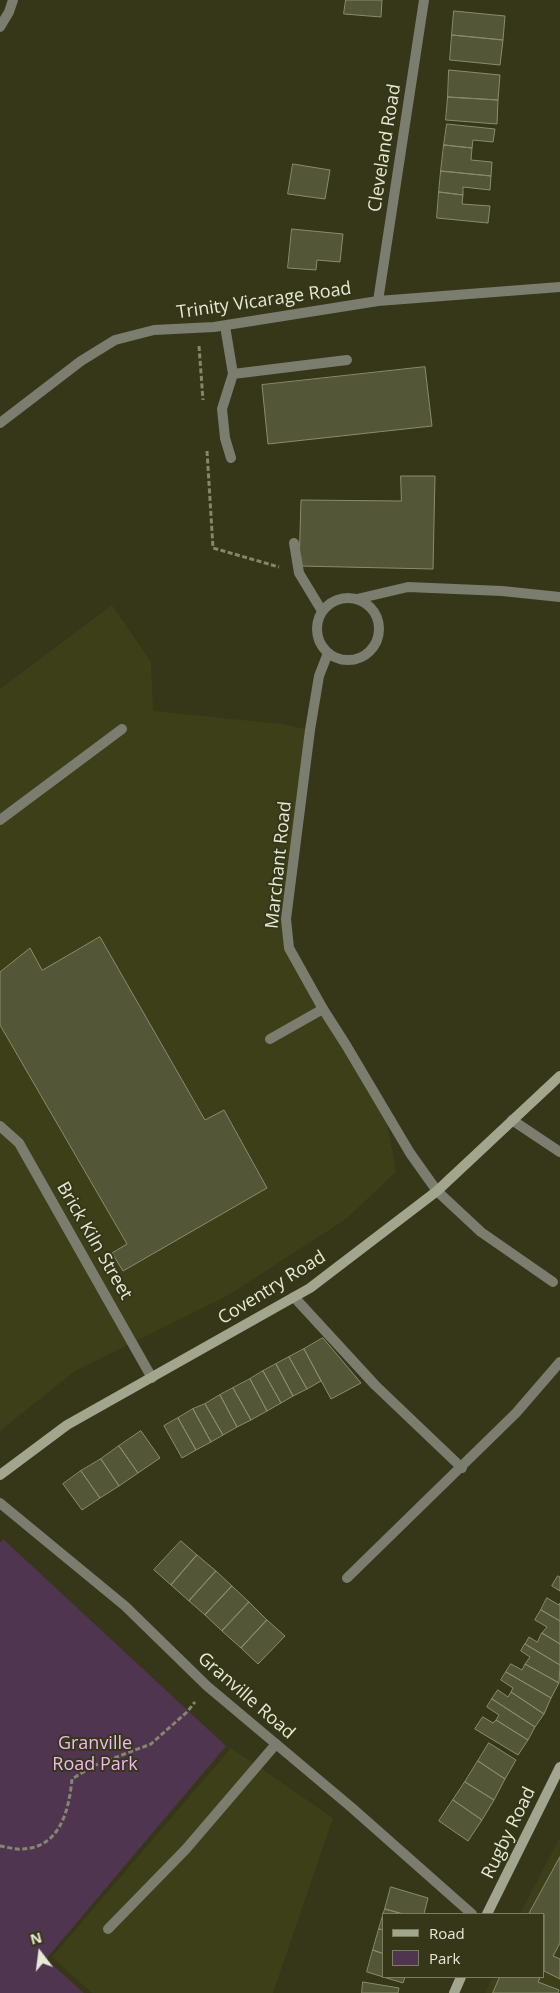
<!DOCTYPE html>
<style>
body{margin:0}
#map{position:relative;width:560px;height:1993px;overflow:hidden;background:#353718;font-family:"Open Sans",sans-serif}
canvas{display:block}
.legend{position:absolute;left:382px;top:1913px;width:162px;height:65px;box-sizing:border-box;background:#353718;border:1px solid #7c7e64;margin:0;padding:6px 9px;list-style:none;font-size:15px;color:#e6e9d6}
.legend li{display:flex;align-items:center;gap:10px;height:25px}
.legend b{width:25px;border:1px solid #7c7e64}
.north{position:absolute;left:15px;top:1928px;width:50px;height:50px;-webkit-text-stroke:4px #353718;paint-order:stroke;rotate:345deg;font-size:14px;font-weight:700;line-height:20px;text-align:center;color:#e6e9d6}
.north::after{content:'';display:block;margin:auto;width:18px;height:22px;background:#e6e9d6;clip-path:polygon(50% 0,100% 100%,50% 72%,0 100%)}
</style>
<div id="map">
<canvas width="560" height="1993"></canvas>
<ul class="legend">
<li><b style="height:6px;background:#a3a68f"></b>Road</li>
<li><b style="height:14px;background:#4f3550"></b>Park</li>
</ul>
<div class="north">N</div>
</div>
<script>
const ctx = document.querySelector('canvas').getContext('2d');
ctx.lineJoin = 'round';
function paint(path, color) { ctx.fillStyle = color; ctx.fill(path, 'evenodd'); }
function stroke(path, color, width, dash) { ctx.strokeStyle = color; ctx.lineWidth = width; ctx.lineCap = dash ? 'butt' : 'round'; ctx.setLineDash(dash || []); ctx.stroke(path); }
function label(font, color, halo, rows, align = 'center') {
  ctx.font = font + ' "Open Sans",sans-serif'; ctx.lineWidth = 4; ctx.setLineDash([]); ctx.textBaseline = 'middle'; ctx.strokeStyle = halo; ctx.fillStyle = color; for (const [text, x, y, turn = 0] of rows) {
    ctx.save(); ctx.translate(x, y); ctx.rotate((+turn || 0) * Math.PI / 180); ctx.textAlign = isNaN(turn) ? turn : align; if (halo) ctx.strokeText(text, 0, 0); ctx.fillText(text, 0, 0); ctx.restore();
  }
}
paint(new Path2D(`
 M112,605L151,662L153,711L282,724L310,730L286,919L289,948L386,1116L396,1172L346,1219L227,1296L75,1371L0,1431V689Z
 M231,1748L333,1818L273,1993H92L52,1957Z
 M560,1837V1993H485L492,1977H544V1914H520Z`), '#3c3f18');
paint(new Path2D(`
 M3,1539L226,1746L46,1959L84,1993H0V1543Z`), '#4f3550');
const building = new Path2D(`
 M346,0H382L381,17L344,14Z
 M454,11L505,16L503,40L452,35Z
 M452,35L503,40L500,65L450,60Z
 M449,70L500,75L498,100L448,97Z
 M448,97L498,100L497,124L446,120Z
 M447,124L495,129L493,142L473,140L472,148L444,145Z
 M444,145L472,148L471,160L492,162L491,176L441,171Z
 M293,164L330,170L325,199L288,194Z
 M441,171L491,176L490,190L463,187V195L439,192Z
 M439,192L463,195L462,204L490,206L488,223L437,218Z
 M292,229L343,234L340,262L317,260L316,270L288,268Z
 M425,367L432,426L268,444L262,385Z
 M401,476H435L433,569L299,566L301,500L401,501Z
 M100,937L205,1120L224,1110L267,1188L123,1271L112,1253L127,1244L0,1025V972L30,948L42,970Z
 M323,1338L361,1383L331,1399L304,1349Z
 M304,1349L321,1381L307,1389L289,1357Z
 M289,1357L307,1389L293,1396L276,1364Z
 M276,1364L293,1396L281,1403L263,1371Z
 M263,1371L281,1403L267,1411L250,1379Z
 M250,1379L267,1411L251,1420L233,1388Z
 M233,1388L251,1420L237,1427L220,1395Z
 M220,1395L237,1427L223,1435L205,1404Z
 M205,1404L223,1435L211,1442L193,1409Z
 M193,1409L211,1442L196,1450L178,1418Z
 M178,1418L196,1450L182,1458L164,1426Z
 M141,1431L160,1458L138,1473L119,1446Z
 M119,1446L138,1473L119,1486L101,1459Z
 M101,1459L119,1486L100,1498L81,1471Z
 M81,1471L100,1498L82,1510L63,1484Z
 M181,1541L197,1555L171,1585L154,1570Z
 M197,1555L216,1571L189,1601L171,1585Z
 M216,1571L232,1586L205,1615L189,1601Z
 M558,1576L560,1577V1591L552,1586Z
 M232,1586L249,1602L222,1631L205,1615Z
 M547,1598L559,1605L560,1603V1621L541,1610Z
 M249,1602L267,1620L241,1648L222,1631Z
 M541,1610L560,1621V1644L542,1633L547,1627L535,1620Z
 M267,1620L285,1636L258,1664L241,1648Z
 M542,1633L560,1644V1665L525,1644L529,1637L537,1642Z
 M525,1644L560,1665L559,1683L525,1664L530,1657L521,1651Z
 M511,1664L522,1670L525,1664L559,1683L551,1698L506,1672Z
 M506,1672L551,1698L544,1714L511,1692L513,1688L501,1680Z
 M498,1690L508,1697L511,1692L544,1714L535,1727L492,1699Z
 M492,1699L535,1727L528,1740L496,1720L499,1715L487,1707Z
 M483,1717L493,1723L496,1720L528,1740L518,1755L475,1729Z
 M489,1743L516,1760L505,1779L478,1761Z
 M478,1761L505,1779L494,1800L465,1782Z
 M465,1782L494,1800L482,1820L453,1800Z
 M453,1800L482,1820L468,1841L439,1821Z
 M560,1857V1943L553,1956L560,1959V1979L544,1971V1914H529Z
 M391,1887L428,1898L424,1914H403L385,1909Z
 M385,1909L403,1914H384V1930L379,1929Z
 M379,1929L384,1930V1954L373,1950Z
 M373,1950L384,1954V1977H405L403,1983L367,1972Z
 M500,1977H536L540,1978L538,1982L559,1990L558,1993H493Z
 M363,1982L399,1988L398,1993H362Z`);
paint(building, '#535737');
stroke(building, '#898d6b', 1);
stroke(new Path2D(`
 M199,346L203,400
 M207,451L213,548L279,567
 M0,1846C7,1847 16,1850 23,1849C61,1847 69,1809 72,1779L93,1766L151,1744L187,1712L195,1702`), '#84866d', 3, [5, 2.5]);
stroke(new Path2D(`
 M225,326L233,374L222,409L225,438L231,458
 M233,374L347,360
 M294,543L299,573L322,611
 M357,599L408,587L502,591L560,597
 M0,820L122,729
 M270,1039L323,1009
 M437,1191L481,1232L553,1282
 M294,1297L375,1385L462,1468
 M347,1578L516,1413L560,1362
 M108,1929L186,1849L276,1744`), '#7b7d6f', 10);
stroke(new Path2D(`
 M0,27L9,12L13,0
 M378,301L424,0
 M0,423L81,361L115,340L154,330L214,327L378,301L560,287
 M317 629a31 31 0 1 1 62 0a31 31 0 1 1-62 0Z
 M328,653L319,676L310,730L286,919L289,948L323,1009L346,1045L410,1153L437,1191
 M512,1120L560,1152
 M0,1126L19,1143L152,1378
 M0,1503L125,1606L207,1686L351,1807L472,1914`), '#7b7d6f', 10);
stroke(new Path2D(`
 M0,1475L67,1425L310,1288L437,1191L560,1076
 M487,1914L560,1767
 M454,1993L461,1977`), '#a3a68f', 10);
label('18px', '#e6e9d6', '#353718', [
 ["Cleveland Road",385,148,-81],
 ["Trinity Vicarage Road",264,301,-8],
 ["Marchant Road",279,865,-84],
 ["Brick Kiln Street",94,1241,60],
 ["Coventry Road",272,1288,-32],
 ["Granville Road",246,1696,41],
 ["Rugby Road",509,1833,-64]
]);
label('18px', '#f2b7f5', '#353718', [
 ["Granville",95,1744],
 ["Road Park",95,1765]
]);
</script>
